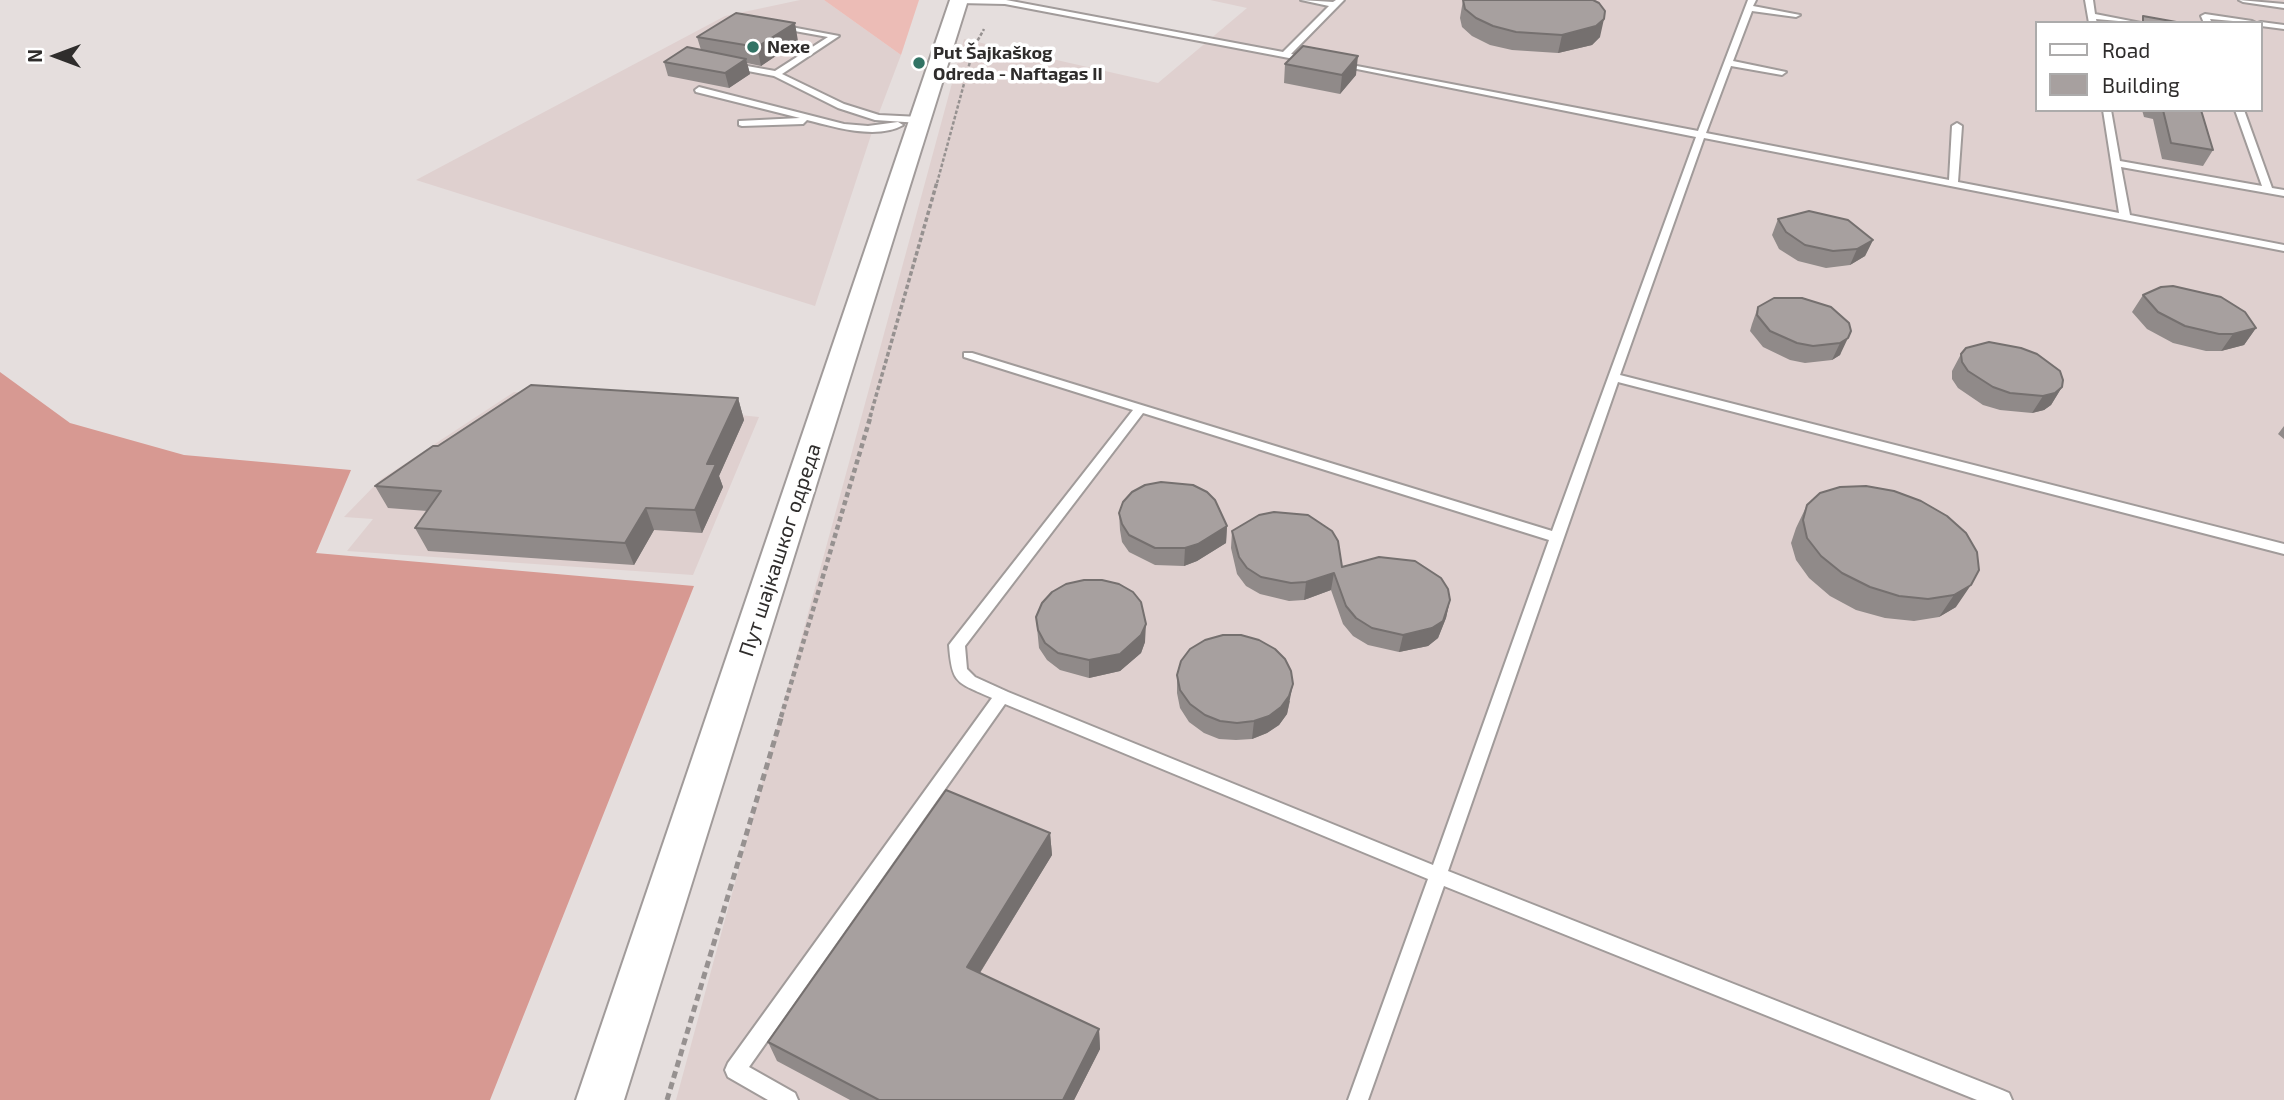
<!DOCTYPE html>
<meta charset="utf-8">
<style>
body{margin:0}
#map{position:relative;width:2284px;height:1100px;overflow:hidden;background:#e5dedd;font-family:"Exo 2",sans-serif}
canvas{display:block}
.legend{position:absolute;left:2035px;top:21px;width:228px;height:91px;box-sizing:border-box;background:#fff;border:2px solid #acabab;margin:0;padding:9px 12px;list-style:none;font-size:21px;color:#2f2d2c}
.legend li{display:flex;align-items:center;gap:14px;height:35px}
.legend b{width:35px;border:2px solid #acabab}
.north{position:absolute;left:21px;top:21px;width:70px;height:70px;-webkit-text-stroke:5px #fff;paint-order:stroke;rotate:270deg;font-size:19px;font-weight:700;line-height:28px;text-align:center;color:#2f2d2c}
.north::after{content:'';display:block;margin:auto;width:24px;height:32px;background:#2f2d2c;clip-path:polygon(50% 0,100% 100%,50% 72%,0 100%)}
</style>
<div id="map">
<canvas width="2284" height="1100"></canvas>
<ul class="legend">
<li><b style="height:9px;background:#fff"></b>Road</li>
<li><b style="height:19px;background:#a7a09f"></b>Building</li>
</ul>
<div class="north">N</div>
</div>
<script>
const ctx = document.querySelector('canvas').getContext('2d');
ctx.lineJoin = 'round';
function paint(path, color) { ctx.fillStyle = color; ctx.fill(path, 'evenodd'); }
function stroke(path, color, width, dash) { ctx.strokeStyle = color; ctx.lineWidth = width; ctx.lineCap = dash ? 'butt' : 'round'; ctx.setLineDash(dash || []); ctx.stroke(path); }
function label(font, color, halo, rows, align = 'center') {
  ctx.font = font + ' "Exo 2",sans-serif'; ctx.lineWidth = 7; ctx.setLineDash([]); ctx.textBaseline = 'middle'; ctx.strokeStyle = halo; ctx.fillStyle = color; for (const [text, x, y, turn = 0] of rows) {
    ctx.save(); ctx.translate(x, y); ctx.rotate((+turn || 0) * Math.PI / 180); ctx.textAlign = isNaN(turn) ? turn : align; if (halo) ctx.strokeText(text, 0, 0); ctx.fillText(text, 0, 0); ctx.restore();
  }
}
paint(new Path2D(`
 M800,0H824L901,55L874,126L815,306L416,180L725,16Z
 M1210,0H2284V1100H676L964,39L1158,83L1247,8ZM2037,23H2261V110H2037Z
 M514,392L759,417L693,575L347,551L373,519L344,517L380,480Z`), '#dfd0cf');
paint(new Path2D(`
 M824,0H919L901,55Z`), '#ecbcb6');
paint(new Path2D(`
 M0,372L70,423L184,455L351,470L316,553L694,586L490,1100H0Z`), '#d79992');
const service = new Path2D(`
 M956,0H1006L1283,52L1329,6L1301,0L1333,2L1336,0H1344L1291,54L1313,58L1314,60L1310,62L1005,4L959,3Z
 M1748,0H1756L1753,6L1800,15L1796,17L1752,11L1733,61L1786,72L1782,75L1731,66L1706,133L1949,180L1952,126L1957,123L1962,126L1958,182L2119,213L2103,110H2111L2120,161L2262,186L2235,110H2244L2272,188L2284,190V196L2121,167L2130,215L2284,245V251L1704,138L1620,375L2284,544V554L1618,382L1448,871L2002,1090L2009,1093L2012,1100H1977L1444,886L1368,1100H1348L1428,879L1005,704L749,1067L795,1093L798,1100H768L728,1077L725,1070L728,1063L992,698C957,682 952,685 949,645L952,641L1133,410L964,357V353H972L1552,531L1696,137L1337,65L1341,63L1698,131ZM1143,413L1549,540L1433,865L1008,692L975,677L967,669L965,646Z
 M2085,0H2093L2095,14L2141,23L2096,19L2097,23H2089Z
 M2239,0L2284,4V8L2243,2Z
 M2205,14L2252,21L2256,23L2210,19L2212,23H2204L2201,16Z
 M2261,22L2284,25V29L2261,26V23H2258Z
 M775,24L839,36L782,74L844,104L879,115L920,117L924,120L920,123L875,120L838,108L774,76L727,67L726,65L730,63L775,71L828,37L778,28L774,26Z
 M699,87L844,124L868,126L898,122L903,125C877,140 834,127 807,120L803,124L742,126L739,125V121L800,118L696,92L695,90Z`);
const tertiary = new Path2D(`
 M950,0H968L624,1100H576Z`);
stroke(service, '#a19b9a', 4);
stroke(tertiary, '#a19b9a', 4);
stroke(new Path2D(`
 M937,183L974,47L984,29`), '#969190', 2.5, [3.5, 2]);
stroke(new Path2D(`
 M870,417L937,182`), '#969190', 3.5, [4.5, 2.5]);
stroke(new Path2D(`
 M781,717L871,415`), '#969190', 4.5, [5, 3.5]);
stroke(new Path2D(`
 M667,1100L782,715`), '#969190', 5, [7, 4.5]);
paint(service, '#fff');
paint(tertiary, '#fff');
paint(new Path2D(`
 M1463,0L1600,37L1592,45L1558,53L1512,50L1490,45L1472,36L1462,27L1460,18Z
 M697,37L798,41L761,66L747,63L750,74L729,88L668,76L664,62L701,50Z
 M1285,64L1356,75L1340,94L1284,83Z
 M2142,110H2201L2213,150L2203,166L2162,159L2153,119L2144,117Z
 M1778,219L1873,240L1865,256L1850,265L1826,268L1798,261L1779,249L1772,235Z
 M2143,295L2256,328L2244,345L2221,351H2206L2173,343L2147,329L2132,312Z
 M1758,307L1849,323L1840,355L1832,360L1805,363L1790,360L1763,347L1750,331L1752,324Z
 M1961,354L2062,387L2051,405L2044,410L2032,413L2000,410L1983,405L1958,388L1952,379V371Z
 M738,398L744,420L719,476L723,487L702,533L654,530L634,565L428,551L415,528L427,511L388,508L375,486L438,446Z
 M2284,426V439L2278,434Z
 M1807,505L1947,516L1956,607L1939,617L1914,621L1885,618L1856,610L1830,596L1809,578L1796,560L1791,543L1796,528Z
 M1119,513L1227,526L1226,543L1197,561L1184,566L1155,565L1129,552L1122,542L1120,530Z
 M1232,531L1342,567L1450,600L1446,618L1438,638L1428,646L1399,652L1368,645L1353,636L1343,624L1331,590L1304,600L1289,601L1260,594L1246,586L1237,574L1231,548Z
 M1036,617L1145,642L1141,653L1120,671L1089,678L1060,670L1047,660L1039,648Z
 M1177,675L1290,701L1287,714L1279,725L1267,733L1252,739L1236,740L1219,739L1204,733L1189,722L1180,708L1177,693Z
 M1050,833L1052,855L980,973L1099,1029L1100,1049L1074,1100H850L777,1061L768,1042Z`), '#908a89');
paint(new Path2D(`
 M1604,19L1600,37L1592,45L1558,53L1562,35Z
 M795,23L798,41L761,66L757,47Z
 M1358,56L1356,75L1340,94L1342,75Z
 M746,59L750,74L729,88L725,73Z
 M1873,240L1865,256L1850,265L1857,249Z
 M2256,328L2244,345L2221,351L2233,334Z
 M1848,338L1840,355L1832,360L1840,343Z
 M2062,387L2051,405L2044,410L2032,413L2043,396Z
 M738,398L744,420L719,476L723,487L702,533L695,510L707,464Z
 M646,508L654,530L634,565L625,543Z
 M1227,526L1226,543L1197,561L1184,566L1185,548Z
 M1334,573L1331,590L1304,600L1306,582Z
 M1971,585L1956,607L1939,617L1954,595Z
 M1450,600L1446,618L1438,638L1428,646L1399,652L1403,635Z
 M1146,624L1145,642L1141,653L1120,671L1089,678V660Z
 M1293,684L1287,714L1279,725L1267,733L1252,739L1254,721Z
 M1050,833L1052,855L971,987L967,967Z
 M1099,1029L1100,1049L1074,1100H1063Z`), '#75706f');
const building = new Path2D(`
 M1463,0H1593L1599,3L1605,11L1604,19L1596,26L1562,35L1516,32L1493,26L1476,18L1465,9Z
 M736,13L795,23L757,47L697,37Z
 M2143,16L2182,23H2143Z
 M1303,46L1358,56L1342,75L1285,64Z
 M687,47L746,59L725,73L664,62Z
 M2163,110H2201L2213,150L2171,143Z
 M1809,211L1848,220L1873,240L1857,249L1833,251L1805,245L1786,232L1778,219Z
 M2173,286L2221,297L2245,312L2256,328L2233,334H2219L2185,326L2158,312L2143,295L2161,287Z
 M1774,298H1802L1831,307L1849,323L1851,331L1848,338L1840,343L1813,346L1797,343L1770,331L1757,315L1758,307Z
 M1989,342L2021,348L2037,354L2060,371L2063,380L2062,387L2055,393L2043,396L2010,393L1993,387L1968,371L1962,362L1961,354L1966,348Z
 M531,385L738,398L707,464H716L695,510L646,508L625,543L415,528L441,491L375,486L433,446H438Z
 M1161,482L1193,485L1207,492L1215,500L1227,526L1198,544L1185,548H1155L1129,535L1122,524L1119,513L1123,502L1132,492L1145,485Z
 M1866,486L1894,491L1921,501L1947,516L1966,533L1977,552L1979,570L1971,585L1954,595L1928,599L1899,596L1870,587L1842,573L1821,556L1807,538L1803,520L1807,505L1820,493L1840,487Z
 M1274,512L1308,515L1332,531L1338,541L1342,567L1379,557L1415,561L1441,578L1448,589L1450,600L1443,621L1432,628L1403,635L1372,628L1356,618L1346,606L1334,573L1306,582L1291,583L1261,577L1247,568L1239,557L1232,531L1259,515Z
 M1084,580H1102L1119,584L1133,592L1141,602L1146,624L1141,635L1120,654L1089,660L1058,653L1045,643L1038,630L1036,617L1042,603L1052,592L1066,584Z
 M1223,635H1241L1259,640L1275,649L1285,659L1291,671L1293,684L1289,696L1281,707L1269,716L1254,721L1237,723L1220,721L1205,715L1190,704L1180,690L1177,675L1181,661L1190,649L1205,640Z
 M946,790L1050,833L967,967L1099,1029L1063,1100H879L768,1042Z`);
paint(building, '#a7a09f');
stroke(building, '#75706f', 2);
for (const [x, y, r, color] of [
 [753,47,7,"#317364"],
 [919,63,7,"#317364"]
]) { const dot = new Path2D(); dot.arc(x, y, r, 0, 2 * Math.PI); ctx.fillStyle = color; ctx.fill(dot); stroke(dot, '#fff', 2.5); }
label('bold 18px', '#2f2d2c', '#fff', [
 ["Nexe",767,47],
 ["Put Šajkaškog",933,53],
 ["Odreda - Naftagas II",933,74]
], 'left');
label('21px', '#2f2d2c', '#fff', [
 ["Пут шајкашког одреда",780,550,-72]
]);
</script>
